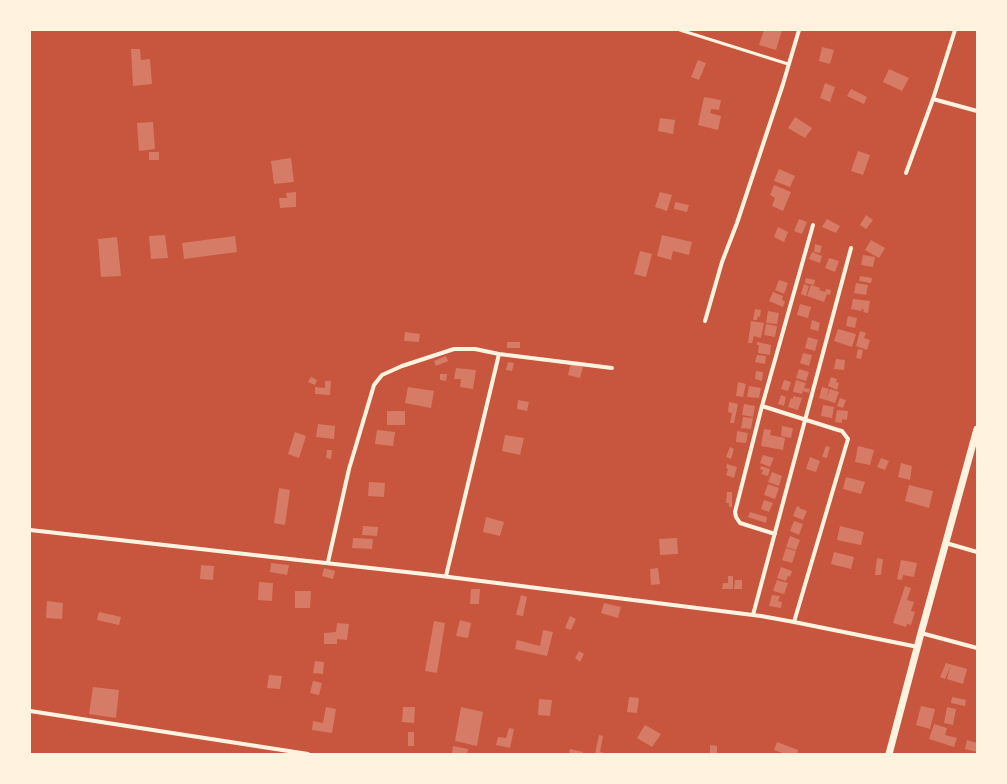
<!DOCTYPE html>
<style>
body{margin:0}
#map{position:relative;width:1007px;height:784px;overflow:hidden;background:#c8553d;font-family:"Golos Text",sans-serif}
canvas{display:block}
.frame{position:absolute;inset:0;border:31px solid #fff3e0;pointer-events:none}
</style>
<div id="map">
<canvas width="1007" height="784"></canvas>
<div class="frame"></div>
</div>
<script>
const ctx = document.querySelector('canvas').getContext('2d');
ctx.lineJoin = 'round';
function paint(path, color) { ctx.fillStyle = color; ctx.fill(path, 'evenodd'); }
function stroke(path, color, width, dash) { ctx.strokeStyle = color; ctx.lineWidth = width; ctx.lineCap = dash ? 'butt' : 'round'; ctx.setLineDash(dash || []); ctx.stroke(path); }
paint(new Path2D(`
 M764,30H782L776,50L759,45Z
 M822,47L834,50L830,64L819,61Z
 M131,49H140L141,60L150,59L152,84L133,86Z
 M698,60L706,63L699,80L691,77Z
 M889,69L909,78L902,91L883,82Z
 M825,83L835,87L830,102L820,98Z
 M851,89L867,97L864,104L847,96Z
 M704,97L721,100L719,110L711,109L710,113L721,116L718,130L698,125Z
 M795,117L812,128L805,138L788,128Z
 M660,118L675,120L673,134L658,131Z
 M153,122L155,149L139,151L137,123Z
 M858,151L870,155L863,175L851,171Z
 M149,152H159V160H149Z
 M291,158L294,182L274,184L271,161Z
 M779,169L795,176L790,187L774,181Z
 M774,185L791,192L783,211L772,206L775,198L770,195Z
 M296,192V207L280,208L279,198H287L286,193Z
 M660,192L672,195L667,211L655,207Z
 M675,202L689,205L687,212L674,209Z
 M866,215L873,220L866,229L860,225Z
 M799,219L807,222L802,234L794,231Z
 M827,219L840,226L836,233L822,227Z
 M778,227L788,232L784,242L774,237Z
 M165,235L168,258L151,259L149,236Z
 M662,235L692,242L689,255L673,251L671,260L657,256Z
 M235,236L237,252L184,259L182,243Z
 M117,237L121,276L101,277L98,239Z
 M871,240L885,248L879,258L865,250Z
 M815,244L822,246L820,253L814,252Z
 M640,251L652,254L646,277L634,274Z
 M812,252L822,256L820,263L809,259Z
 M863,255L875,257L873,267L861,265Z
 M829,258L839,261L835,272L825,268Z
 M860,276L872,278L871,283L859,281Z
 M806,278L815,280L814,285L805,283Z
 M779,280L788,283L784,294L775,290Z
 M856,283L868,285L866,295L854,293Z
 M804,284L809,286L806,296L801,294Z
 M811,285L820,288L819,290L825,292L826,289L831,290L830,295L827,294L824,302L807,296Z
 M773,292L783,296L782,300L785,301L783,307L769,301Z
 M853,299L870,301L868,313L863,312L864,310L862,309L861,311L851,309Z
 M800,304L811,307L808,318L797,315Z
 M755,309L761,310L760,317L758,316L757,320H753Z
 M768,311L779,313L777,324L766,323Z
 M848,316L857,318L855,328L846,326Z
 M812,320L820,323L818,331L810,329Z
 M751,321L764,323L761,338L754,336L752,343H748Z
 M766,324L777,326L775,337L764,335Z
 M838,329L856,334L852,347L834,341Z
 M860,331L866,333L864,338L870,340L867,350L856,346Z
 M405,332L420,334L419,342L404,341Z
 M808,337L818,340L815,351L805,348Z
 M507,342H520V348H507Z
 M757,342L771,345L770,355L758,353L759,345H757Z
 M858,349L863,350L861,359L856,358Z
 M803,353L812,355L809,366L800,363Z
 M757,355L766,356L765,364L755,362Z
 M446,356L448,361L436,366L434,361Z
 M836,359L845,360L844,370L834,369Z
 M508,362L514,363L512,371L506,370Z
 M571,363L583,367L580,378L568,375Z
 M456,368L476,370L473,389L460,387L461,379H454Z
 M799,369L809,372L806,381L796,378Z
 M756,371L763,372L762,381L755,379Z
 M440,374H447L446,381L440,380Z
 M311,377L317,380L315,385L308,382Z
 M831,377L837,379L836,382L839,383L837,390L828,386Z
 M784,380L791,382L788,391L781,389Z
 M796,380L806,383L804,388L810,389L809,393L803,391L802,394L793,392Z
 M325,381H331L330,395L315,394V387L325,388Z
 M738,382L746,384L743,397L736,396Z
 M749,386L761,388L759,398L747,397Z
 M408,387L434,391L431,408L405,403Z
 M822,387L829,389L826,400L819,398Z
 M830,389L839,392L835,403L826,400Z
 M781,395L786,397L784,406L778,404Z
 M793,396L802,398L798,410L788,407L791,398L793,399Z
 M840,398L846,400L843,408L837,406Z
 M518,400L529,402L527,411L517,409Z
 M729,402L738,404L734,423H730L732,413L728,412Z
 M744,404L755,406L753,417L742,415Z
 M823,405L834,407L832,418L821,416Z
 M837,410L848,411L847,420L842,419V423L835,422Z
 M387,411H405V425H387Z
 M743,417L753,418L751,429L741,428Z
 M318,424L335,426L334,439L316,437Z
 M782,426L793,428L791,438L781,436Z
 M764,429L771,430L770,435L785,438L783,450L761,446Z
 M377,430L395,432L393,446L375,444Z
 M737,431L748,433L746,443L736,442Z
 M295,432L306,436L299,458L288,454Z
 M505,435L524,438L520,455L502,451Z
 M826,446L830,447L827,458L822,457Z
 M858,446L874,450L870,465L855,462Z
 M730,447L734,449L731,459L726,457Z
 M327,450H332L331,459L326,458Z
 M763,455L774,458L770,467L760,463Z
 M810,457L820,461L816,472L806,469Z
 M881,458L889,461L885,470L877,467Z
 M901,463L912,466L910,480L898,477Z
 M727,464L737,467L734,478L726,475L728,469L726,468Z
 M761,466L770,469L768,476L761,474L763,470L760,469Z
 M772,472L782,476L779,486L768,482Z
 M846,477L865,482L861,494L843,489Z
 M369,482L385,483L384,497L368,496Z
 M768,484L779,488L775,499L764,495Z
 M909,485L933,491L929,508L905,501Z
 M279,488L290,490L285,525L274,523Z
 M727,492H732V507H729V503H726Z
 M764,500L773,503L769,512L761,509Z
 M797,506L800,507L799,508L807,511L803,520L793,516Z
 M750,512L767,517L766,523L748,517Z
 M486,517L504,522L500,536L483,532Z
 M794,521L803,524L799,535L790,531Z
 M363,526L378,527L377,536L362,535Z
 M840,526L864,532L861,545L837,540Z
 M790,536L800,540L796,550L786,547Z
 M353,538L373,539L372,549L352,548Z
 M677,538L678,554L660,555L659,539Z
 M786,548L796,551L792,563L782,560Z
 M834,552L854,557L851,569L831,564Z
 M877,558L883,559L881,575H875Z
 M901,560L917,563L914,577L903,575L902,580L897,579Z
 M271,563L289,565L287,575L270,572Z
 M201,565L214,566L213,580L200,579Z
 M781,567L792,571L790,577L788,576L786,581L777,578Z
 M324,568L335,571L333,579L322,576Z
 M658,568L660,584L651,585L650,569Z
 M728,576H733V589H722L723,583H728Z
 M735,580H742V589H734Z
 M777,580L788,583L784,594L773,591Z
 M259,582L273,583L272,601L258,600Z
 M905,586L911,588L907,600L914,602L911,611L915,612L911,625L907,624L906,627L893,623Z
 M471,589H480L479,604H470Z
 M295,591H311L310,608H295Z
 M521,595L527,597L523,616L516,615Z
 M772,595L780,596L778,601L782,602L781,608L769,606Z
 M47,601L63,603L62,619L46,618Z
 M604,603L621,607L618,618L601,613Z
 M99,612L121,617L119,625L97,620Z
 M570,616L576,619L571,630L565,628Z
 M460,620L471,623L468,638L456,636Z
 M434,621L445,623L437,673L425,671Z
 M337,623L349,624L347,640L337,639V644H324V633L336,632Z
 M543,630L553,632L547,656L515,649L517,640L540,646Z
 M579,651L584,654L580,662L575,658Z
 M315,661L324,662L323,674L313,673Z
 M946,663L967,669L963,684L947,679L950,667L945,679L940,677Z
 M269,675L282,676L280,689L267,688Z
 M313,681L322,683L319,695L310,693Z
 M93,687L119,690L116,718L89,714Z
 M629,697L639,698L637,713L627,712Z
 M952,697L966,700L965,706L951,703Z
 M539,699L552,700L550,716L538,715Z
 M921,706L935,709L930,729L916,725Z
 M326,707L336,709L332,733L312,730L313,721L323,723Z
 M403,707H415L414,723L402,722Z
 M461,707L483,712L477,746L455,741Z
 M947,707L956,709L953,725L944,723Z
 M934,724L947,728L945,735L957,738L954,747L929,739Z
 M645,725L661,734L652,747L637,738Z
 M509,728L514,729L510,748L496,745L498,737L506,738Z
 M408,732H414V746H408Z
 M599,735L603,736L600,752L605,753V754H595Z
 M967,740L977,743V752L965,749Z
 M777,742L798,750L797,754H785L774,750Z
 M710,745L717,746V754H710Z
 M453,746L468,749L467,754H452Z
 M570,749L583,752V754H569Z`), '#d67c66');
stroke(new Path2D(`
 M680,30L788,64`), '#fff3e0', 3);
stroke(new Path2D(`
 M933,99L977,111
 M906,173L933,99L955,30
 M705,321L722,262L737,223L783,84L799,30
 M762,406L838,430L842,431L848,439L794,622
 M30,530L433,575L761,616L794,622L918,647
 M775,534L740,523L736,517L735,512L762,406L813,225
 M946,543L977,552
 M328,562L349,469L374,385L382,375L402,366L454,349H475L499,354L612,368
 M446,576L499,354
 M753,615L851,248
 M921,633L977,648
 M30,711L308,754`), '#fff3e0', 4);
stroke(new Path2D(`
 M889,754L921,633L977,429`), '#fff3e0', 7);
</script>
